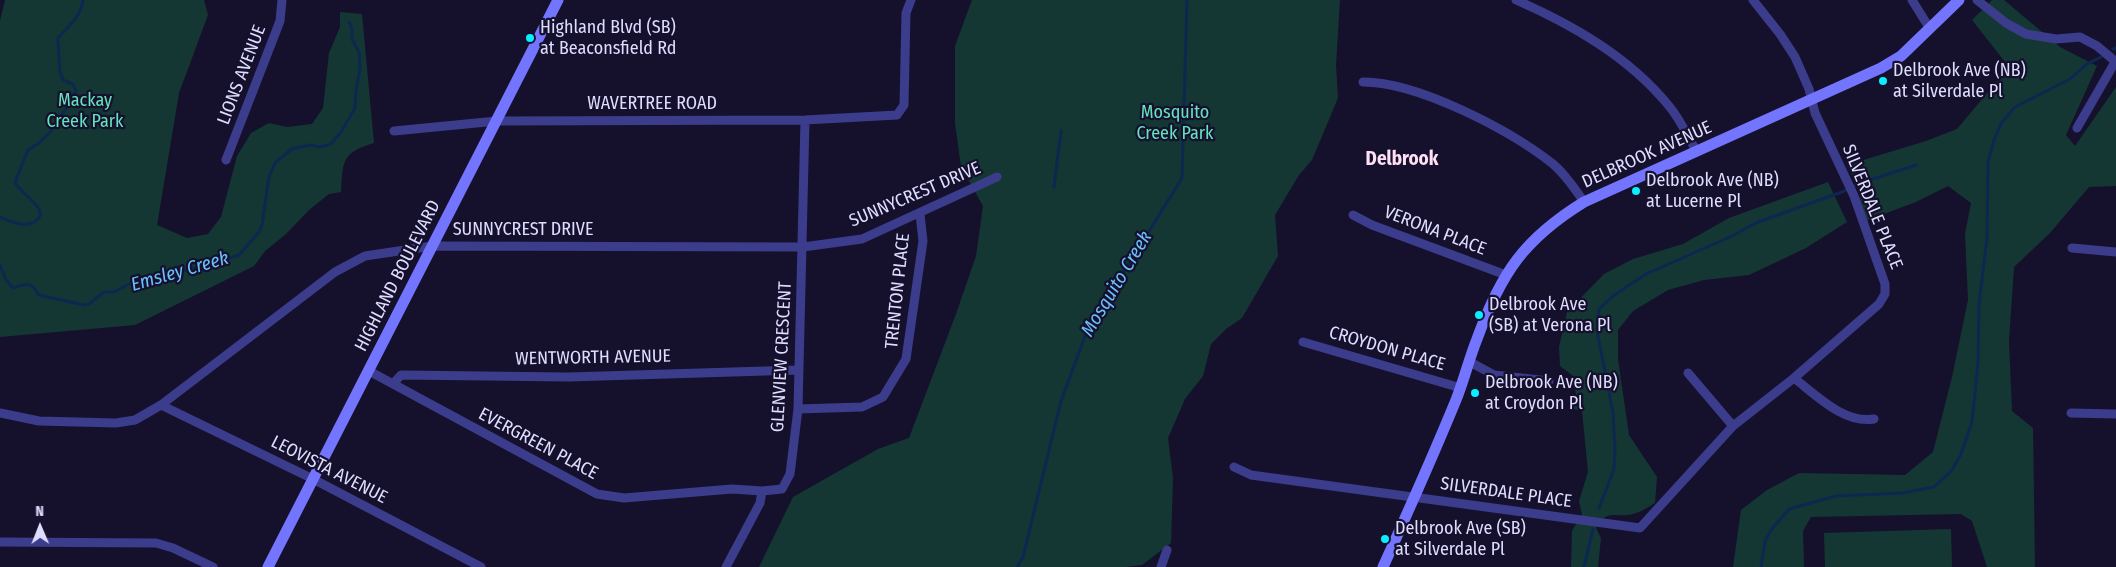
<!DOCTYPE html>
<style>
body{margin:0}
#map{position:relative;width:2116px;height:567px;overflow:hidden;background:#15112d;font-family:"Fira Sans Condensed",sans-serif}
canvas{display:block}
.north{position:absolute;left:15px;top:502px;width:50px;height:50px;-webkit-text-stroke:4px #15112d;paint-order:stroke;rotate:359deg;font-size:14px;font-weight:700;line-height:20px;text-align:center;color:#dfddff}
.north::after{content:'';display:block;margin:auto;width:18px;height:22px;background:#dfddff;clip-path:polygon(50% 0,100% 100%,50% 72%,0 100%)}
</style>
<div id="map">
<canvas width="2116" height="567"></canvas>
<div class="north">N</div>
</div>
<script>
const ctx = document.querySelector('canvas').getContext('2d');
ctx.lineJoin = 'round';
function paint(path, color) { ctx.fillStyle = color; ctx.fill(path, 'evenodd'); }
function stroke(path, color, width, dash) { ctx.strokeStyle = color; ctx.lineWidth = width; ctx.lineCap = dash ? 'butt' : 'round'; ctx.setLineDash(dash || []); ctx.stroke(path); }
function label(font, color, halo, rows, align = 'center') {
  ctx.font = font + ' "Fira Sans Condensed",sans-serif'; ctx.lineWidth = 4.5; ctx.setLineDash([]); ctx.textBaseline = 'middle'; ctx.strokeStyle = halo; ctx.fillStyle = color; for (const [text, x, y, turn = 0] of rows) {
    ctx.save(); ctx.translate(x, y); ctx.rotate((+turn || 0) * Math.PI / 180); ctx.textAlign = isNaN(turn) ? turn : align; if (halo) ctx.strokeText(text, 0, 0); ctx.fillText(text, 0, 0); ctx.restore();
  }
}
paint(new Path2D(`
 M5,0H204L208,15L179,93L157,225L187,238L208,234L221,217L237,156L251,133L269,123L287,127L312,124L323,108L329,53L340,27V12L362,14L374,143C341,153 343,161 341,192L329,194L309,210L286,234L265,251L254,266L135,325L0,337V21Z
 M972,0H1340L1336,65L1338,98L1312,160L1299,175L1275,215L1278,256L1242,318L1226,329L1211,344L1203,376L1185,399L1168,438L1173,478L1171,543L1142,565L1126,567H759L793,497L878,449L909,438L956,314L976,256L983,206L961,167L955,123V46Z
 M1992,0H2004L2060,47L2097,66L2066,135L2075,146L2116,87V186L2089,187L2050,233L2014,267L2009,341L2012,411L2033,428L2035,567H1987L1972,521L1961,514L1811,517L1803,531L1804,567H1733L1741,510L1767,490L1799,473L1905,475L1933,452L1952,377L1968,300L1965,234L1971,203L1948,186L1916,202L1865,221L1858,187L1847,165L1926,141L1957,129L2009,67L1972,20Z
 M1828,182L1847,222L1806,248L1749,275L1704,280L1668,290L1633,311L1618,330V359L1629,435L1657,477L1655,503C1648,507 1641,512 1633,514C1615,519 1608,507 1596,528L1601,538L1598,567H1571L1572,531L1582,514L1579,501L1588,472L1582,411L1570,408L1576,394L1572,375L1560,366L1559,347L1567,312L1604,274L1633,259L1683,244L1729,218Z
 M1951,529L1952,567H1825L1824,533Z`), '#143734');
stroke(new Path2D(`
 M2113,49L2116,48
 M1054,187L1061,131
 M0,217C10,221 24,228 34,222C54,210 19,194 15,182L28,150L39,143L55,127L76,91L73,84L63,80L60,72L58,41V38C69,25 81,17 83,0
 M0,265L6,280L13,288C19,286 29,281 34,288C36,290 37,293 39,295L84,305L89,304L104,292H114L135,281L144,278L167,276L192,268L198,269L239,255L259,232L262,225L269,177L275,163L292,149L310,145L320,147L331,144L341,132L355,108L356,90L360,69L359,52L352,39V28L349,22
 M1599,508L1614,469L1615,450L1613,413L1597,331L1599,309L1613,296L1646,274L1730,237L1758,222L1842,192L1861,183L1916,165
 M1017,567L1023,557L1061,401L1087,331L1182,178L1187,0
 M1584,567L1593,529
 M1761,567L1765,541L1771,530L1789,509L1836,496L1902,493L1934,487L1952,470L1961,454L1972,422L1978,363L1979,304L1987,238L1988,162L1994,140L2002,122L2015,107L2070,79L2087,64L2101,57`), '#0c2850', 3);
stroke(new Path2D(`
 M1516,0C1573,25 1629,57 1669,106C1680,119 1688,137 1697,152
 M1912,0L1930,29
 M1977,0L2006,23L2026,34L2056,39L2080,37L2097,46L2116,62
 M1363,82C1418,82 1510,130 1553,164C1566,175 1575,189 1584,202
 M2077,128L2115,62
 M394,131L497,121L805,120L897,115L904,105L906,13L911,0
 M226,160L280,21L282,0
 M1353,215L1372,225L1506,275
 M2072,248L2116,252
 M1303,342L1461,388
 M1470,362L1494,375L1549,381
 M369,371L597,494L624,498L732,489L762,491
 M1688,373L1733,426
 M1794,378C1816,395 1844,424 1874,419
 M393,384L401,375L569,377L798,370
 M161,405L313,479L481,567
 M798,409L862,407L883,397L906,359L923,241L920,214
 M0,413L39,421L116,423L135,420L161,405L335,272L365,256L432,246L803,247L862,239L997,177
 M2071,413L2116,414
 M1234,467L1251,475L1640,528L1733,426L1794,378L1879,304L1885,294V284L1854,196L1815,113L1809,89L1795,57L1780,34L1753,0
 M0,542L156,543L173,548L213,567
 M726,567L760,503L762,491L782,489L790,474L798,409L805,120
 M1161,567L1167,550`), '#3c3c8c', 9);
stroke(new Path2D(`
 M268,567L558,0
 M1383,567C1408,512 1433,456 1456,400C1464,380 1469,359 1477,339C1501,273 1524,239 1584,202L1881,68L1901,56L1959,0`), '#7475ff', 11);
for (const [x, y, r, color] of [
 [530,38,5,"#09efff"],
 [1883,81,5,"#09efff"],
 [1636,191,5,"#09efff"],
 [1479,315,5,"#09efff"],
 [1475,393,5,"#09efff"],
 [1385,539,5,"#09efff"]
]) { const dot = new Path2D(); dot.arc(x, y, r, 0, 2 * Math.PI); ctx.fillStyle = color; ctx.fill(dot); stroke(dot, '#15112d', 2); }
label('18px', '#dfddff', '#15112d', [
 ["Highland Blvd (SB)",540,28],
 ["at Beaconsfield Rd",540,49],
 ["Delbrook Ave (NB)",1893,71],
 ["at Silverdale Pl",1893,92],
 ["Delbrook Ave (NB)",1646,181],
 ["at Lucerne Pl",1646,202],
 ["Delbrook Ave",1489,305],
 ["(SB) at Verona Pl",1489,326],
 ["Delbrook Ave (NB)",1485,383],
 ["at Croydon Pl",1485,404],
 ["Delbrook Ave (SB)",1395,529],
 ["at Silverdale Pl",1395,550]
], 'left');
label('18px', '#dfddff', '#15112d', [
 ["LIONS AVENUE",242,75,-69],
 ["WAVERTREE ROAD",652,104],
 ["DELBROOK AVENUE",1647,155,-24],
 ["SUNNYCREST DRIVE",915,195,-23],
 ["SILVERDALE PLACE",1872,207,68],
 ["SUNNYCREST DRIVE",523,230],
 ["VERONA PLACE",1435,231,21],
 ["HIGHLAND BOULEVARD",398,276,-63],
 ["TRENTON PLACE",898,291,-84],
 ["CROYDON PLACE",1387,349,16],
 ["GLENVIEW CRESCENT",782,357,-87],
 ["WENTWORTH AVENUE",593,358,-1],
 ["EVERGREEN PLACE",538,444,28],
 ["LEOVISTA AVENUE",329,470,27],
 ["SILVERDALE PLACE",1506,493,8]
]);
label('18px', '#65e3bf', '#15112d', [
 ["Mackay",85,101],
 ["Creek Park",85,122],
 ["Mosquito",1175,113],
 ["Creek Park",1175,134]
]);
label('bold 19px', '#ffdff4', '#15112d', [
 ["Delbrook",1402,160]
]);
label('italic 19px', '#6bc0ff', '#15112d', [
 ["Emsley Creek",180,272,-16],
 ["Mosquito Creek",1117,284,-59]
]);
</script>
